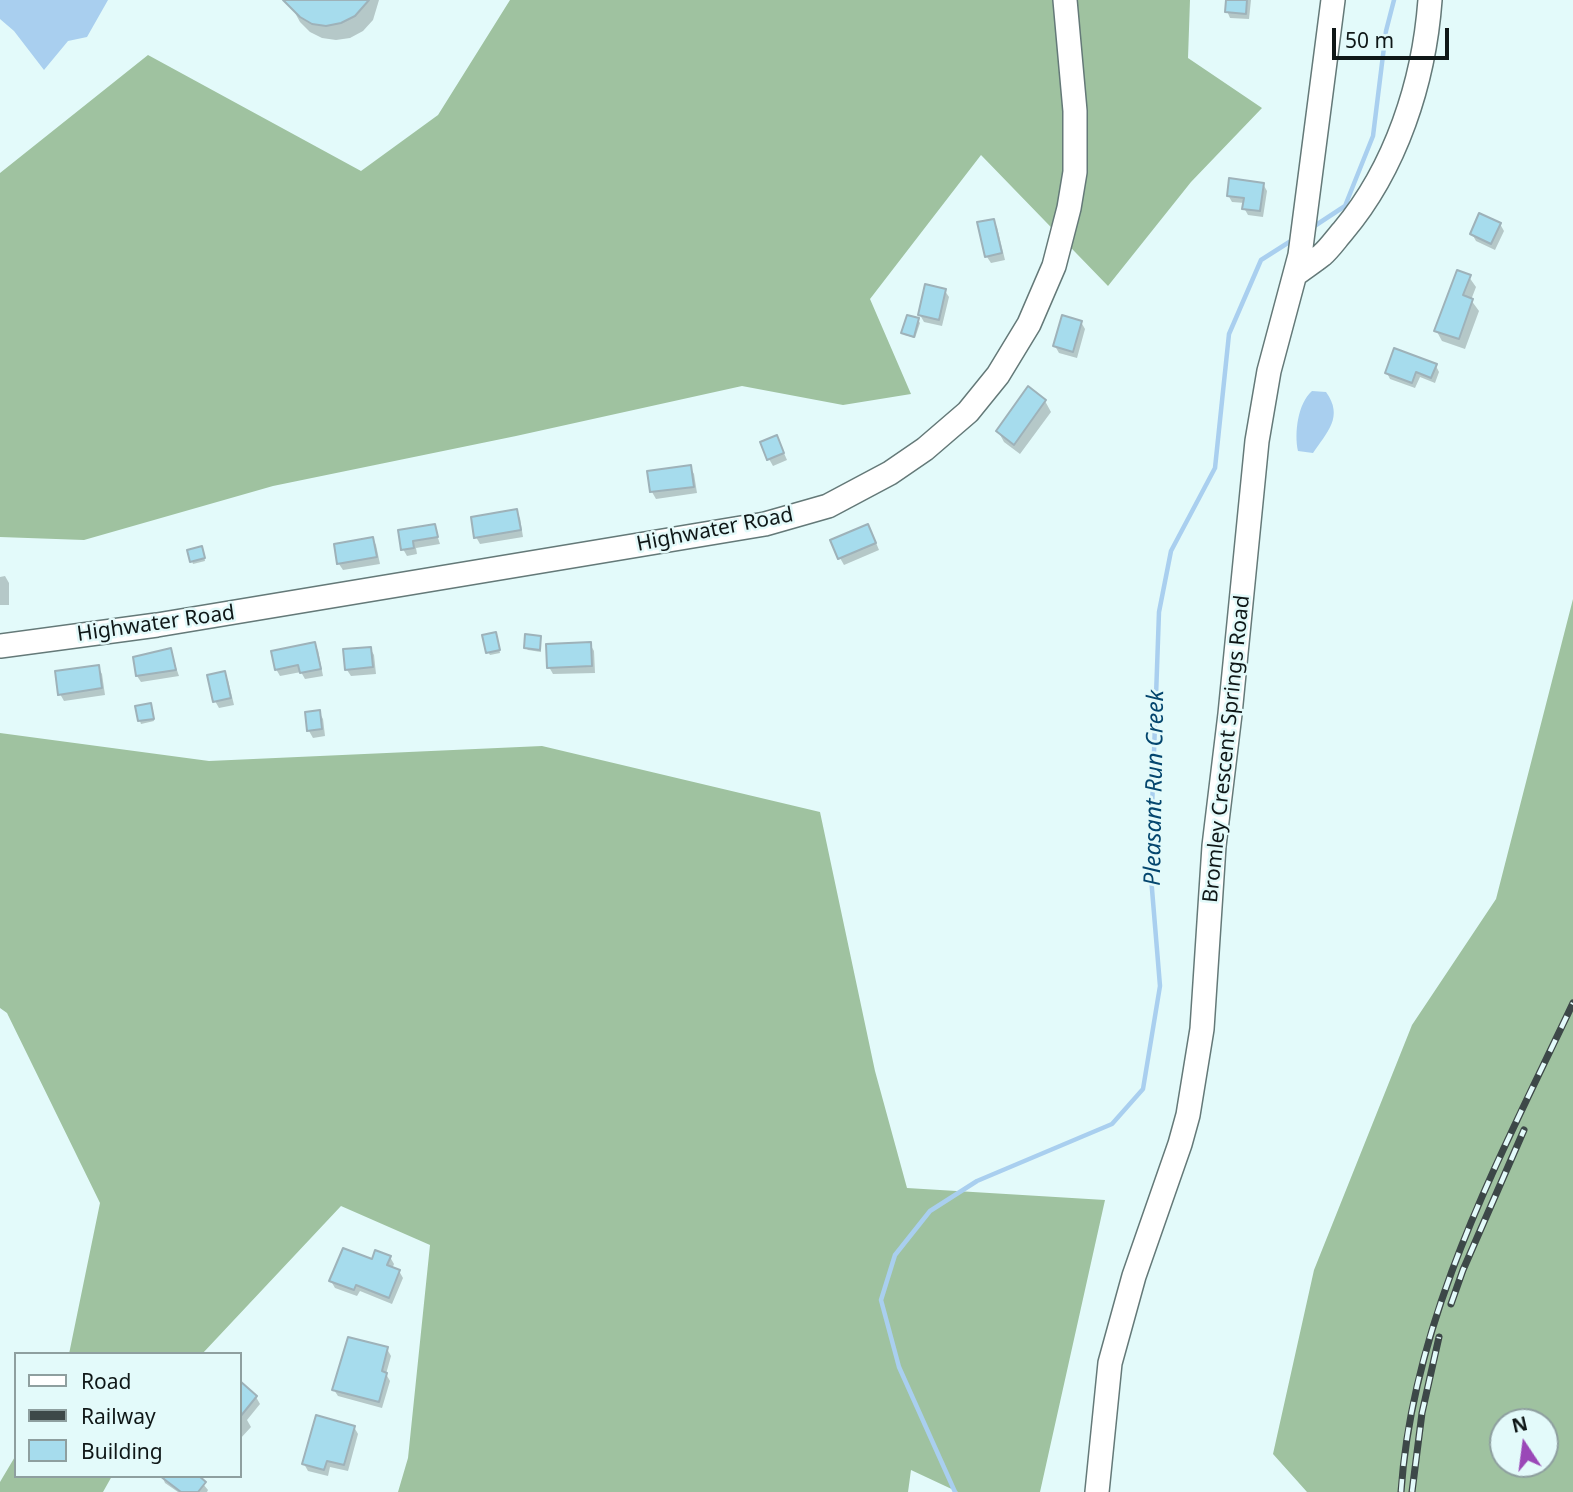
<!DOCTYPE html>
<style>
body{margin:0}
#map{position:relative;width:1573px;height:1492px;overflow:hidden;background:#e3fafa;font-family:"Noto Sans",sans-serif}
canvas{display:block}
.legend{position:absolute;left:14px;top:1352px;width:228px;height:126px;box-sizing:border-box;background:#e3fafa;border:2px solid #8e9f9f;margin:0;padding:9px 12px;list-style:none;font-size:21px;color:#0f1717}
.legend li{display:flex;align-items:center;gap:14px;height:35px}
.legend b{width:35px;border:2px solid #8e9f9f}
.north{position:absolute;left:1489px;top:1408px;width:70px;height:70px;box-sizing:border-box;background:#e3fafa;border:2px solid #8e9f9f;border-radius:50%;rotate:347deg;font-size:19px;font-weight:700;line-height:28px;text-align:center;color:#0f1717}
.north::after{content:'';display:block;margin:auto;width:24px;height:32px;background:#9a48b7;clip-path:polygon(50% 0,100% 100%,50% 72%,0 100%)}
.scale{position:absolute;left:1332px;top:28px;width:117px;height:32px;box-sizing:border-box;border:4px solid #0f1717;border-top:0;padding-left:9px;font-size:21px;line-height:24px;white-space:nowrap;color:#0f1717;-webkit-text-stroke:5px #e3fafa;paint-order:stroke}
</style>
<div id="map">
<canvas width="1573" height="1492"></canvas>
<ul class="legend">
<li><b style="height:9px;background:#fff"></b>Road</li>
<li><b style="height:9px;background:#3d4848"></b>Railway</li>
<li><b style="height:19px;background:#a6dced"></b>Building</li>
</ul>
<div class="north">N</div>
<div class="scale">50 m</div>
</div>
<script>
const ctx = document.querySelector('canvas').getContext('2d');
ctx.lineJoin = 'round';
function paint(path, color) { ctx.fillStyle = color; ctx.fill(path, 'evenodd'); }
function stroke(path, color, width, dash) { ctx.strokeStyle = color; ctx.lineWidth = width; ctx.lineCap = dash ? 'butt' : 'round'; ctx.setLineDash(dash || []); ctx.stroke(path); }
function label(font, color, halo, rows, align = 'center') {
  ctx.font = font + ' "Noto Sans",sans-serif'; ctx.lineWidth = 5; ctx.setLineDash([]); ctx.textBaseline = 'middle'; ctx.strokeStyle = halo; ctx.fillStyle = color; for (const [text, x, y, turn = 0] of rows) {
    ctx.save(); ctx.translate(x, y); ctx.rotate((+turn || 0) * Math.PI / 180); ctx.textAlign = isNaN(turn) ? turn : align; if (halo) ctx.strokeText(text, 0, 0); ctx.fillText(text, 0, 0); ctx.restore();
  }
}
paint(new Path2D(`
 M510,0H1190L1188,58L1262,108L1191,182L1108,286L981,155L870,299L911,394L843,405L742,386L516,436L273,486L84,540L0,537V173L148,55L361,171L438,115Z
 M1573,599V1492H1307L1273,1454L1314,1270L1412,1025L1496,899ZM1503,1422H1545V1464H1503Z
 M0,733L209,761L542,746L820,812L875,1071L907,1188L1105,1200L1040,1492H958L911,1470L908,1492H398L408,1458L430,1245L341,1206L202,1354H69L100,1203L7,1013L0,1008Z
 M16,1455V1476H112L103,1492H0V1482Z`), '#9fc2a0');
paint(new Path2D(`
 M0,0H108L87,37L68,41L44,70L14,31L0,19Z
 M1312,391L1326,392C1344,417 1327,432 1313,453L1298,451C1294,433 1298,403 1312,391Z`), '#a9cfef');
paint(new Path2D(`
 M288,0H379L373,20L363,31L350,38L336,40L322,38L310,32L300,22Z
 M1228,0H1251L1249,19L1230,18L1227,11Z
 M1263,184L1267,191L1263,217L1248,215L1244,208L1245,203L1232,202L1228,195Z
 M993,220L997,227L1005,260L991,263L987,257Z
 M1500,224L1504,231L1495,250L1476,241L1472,234Z
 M1469,277L1476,287L1471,300L1479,311L1465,349L1442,341L1436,330Z
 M945,291L949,297L942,326L924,322L920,315Z
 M918,320L920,323L915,338L905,335L903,332Z
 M1081,322L1085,329L1077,358L1059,353L1055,346Z
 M1436,366L1439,372L1435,383L1420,377L1415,388L1390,379L1387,373Z
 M1045,401L1051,412L1020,454L1004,442L998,431Z
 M780,444L787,460L773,466L769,459Z
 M690,467L694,474L697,493L656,499L652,492L649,472Z
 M516,511L520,518L523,537L480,544L476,537Z
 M434,526L440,544L416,548L417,554L407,556L403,549L400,531Z
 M872,533L879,550L844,565L840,558Z
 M373,539L376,545L380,564L343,570L339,564Z
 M203,551L205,561L193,564L192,561Z
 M5,576L9,583V605H0V577Z
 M497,637L500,653L490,655L488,652Z
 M540,637L541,652L528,650L526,648Z
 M314,644L318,650L323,676L305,679L301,672L280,676L276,669Z
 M590,644L594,651L595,673L553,674L549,667Z
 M370,648L374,655L376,674L351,676L347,670Z
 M170,650L179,676L141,682L137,676Z
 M98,667L102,674L105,695L64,701L60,694Z
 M224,673L228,680L234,705L219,708L215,701Z
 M151,708L154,721L141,724L140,721Z
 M319,712L323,719L325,736L313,738L309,731Z
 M390,1257L394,1264L392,1269L399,1271L403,1278L392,1304L360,1291L357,1296L335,1288L331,1281L373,1261Z
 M387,1349L391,1356L386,1374L390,1381L382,1408L338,1396L334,1390Z
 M240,1384L256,1397L260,1404L247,1420L251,1427L240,1439Z
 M354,1427L358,1434L348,1471L330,1467L328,1476L308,1471L304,1464Z
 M162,1476H201L199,1479L208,1490L207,1492H178L165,1483Z`), '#0003');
stroke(new Path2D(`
 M1313,227L1345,206L1373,136L1386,31L1394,0
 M955,1492L899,1367L881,1300L895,1255L930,1211L977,1181L1112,1124L1143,1089L1160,986L1150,865L1159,612L1171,551L1215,468L1229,334L1261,260L1294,239`), '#a9cfef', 4.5);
const building = new Path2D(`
 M283,0H369L355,16L341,23L326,26L312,24L300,17Z
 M1226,0H1247L1246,14L1225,12Z
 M1229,178L1264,183L1260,211L1242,209L1244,198L1227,196Z
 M1479,213L1501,223L1491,244L1470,234Z
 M994,219L1002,253L985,257L977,222Z
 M1457,270L1471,275L1463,295L1473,299L1459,339L1434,331Z
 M925,284L946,289L939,320L918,315Z
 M907,315L919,318L914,337L901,333Z
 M1062,315L1082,321L1073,352L1053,346Z
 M1394,348L1437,364L1431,378L1416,372L1412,383L1385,373Z
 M1028,386L1046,400L1014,445L996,431Z
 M777,435L784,453L767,460L760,442Z
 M691,465L694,487L650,492L647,471Z
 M517,509L521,530L474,538L471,517Z
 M435,524L438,537L413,541L414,548L401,550L398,530Z
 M868,524L876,543L838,559L830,540Z
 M373,537L377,557L337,564L334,544Z
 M202,546L205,558L190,562L187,550Z
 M496,632L500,650L486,653L482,635Z
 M525,634L541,636L540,650L524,648Z
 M315,642L321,669L300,673L298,665L275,670L271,651Z
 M591,642L592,666L547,668L546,644Z
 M371,647L373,667L345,670L343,649Z
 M171,648L176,670L136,676L133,657Z
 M99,665L102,688L58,695L55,671Z
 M225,671L231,698L213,702L207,675Z
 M151,703L154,719L138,721L135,706Z
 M320,710L322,729L307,731L305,712Z
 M343,1248L372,1259L375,1250L391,1256L387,1265L400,1270L389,1298L356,1285L354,1290L329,1281Z
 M348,1337L388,1347L382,1371L387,1373L379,1402L332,1390Z
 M240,1381L257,1396L240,1417Z
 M316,1415L355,1426L344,1465L327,1461L324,1470L302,1464Z
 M160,1476H199L206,1482L198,1492H181Z`);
paint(building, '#a6dced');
stroke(building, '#9eb2b9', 2);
const minor = new Path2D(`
 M1296,274C1304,268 1313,262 1322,255C1330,248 1336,239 1343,231C1396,168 1424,82 1430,0
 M0,646L157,625L765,524L828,506L890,473L925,449L968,412L998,375L1029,324L1054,266L1069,208L1075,172V111L1065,0
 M1097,1492L1110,1363L1134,1276L1180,1144L1188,1115L1202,1029L1214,846L1230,714L1257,441L1269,371L1300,255L1333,0`);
stroke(minor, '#647978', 26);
stroke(minor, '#fff', 23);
const rail = new Path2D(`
 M1451,1304L1463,1270L1524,1130
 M1401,1492C1413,1316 1499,1160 1573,1003
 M1412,1492L1422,1413L1439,1337`);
stroke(rail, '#3d4848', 7);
stroke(rail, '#e3fafa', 4.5, [13]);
label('21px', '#0f1717', '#e3fafa', [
 ["Highwater Road",715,530,-11],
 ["Highwater Road",156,624,-8],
 ["Bromley Crescent Springs Road",1227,749,-84]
]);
label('italic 23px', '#04466e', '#e3fafa', [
 ["Pleasant Run Creek",1155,788,-89]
]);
</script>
